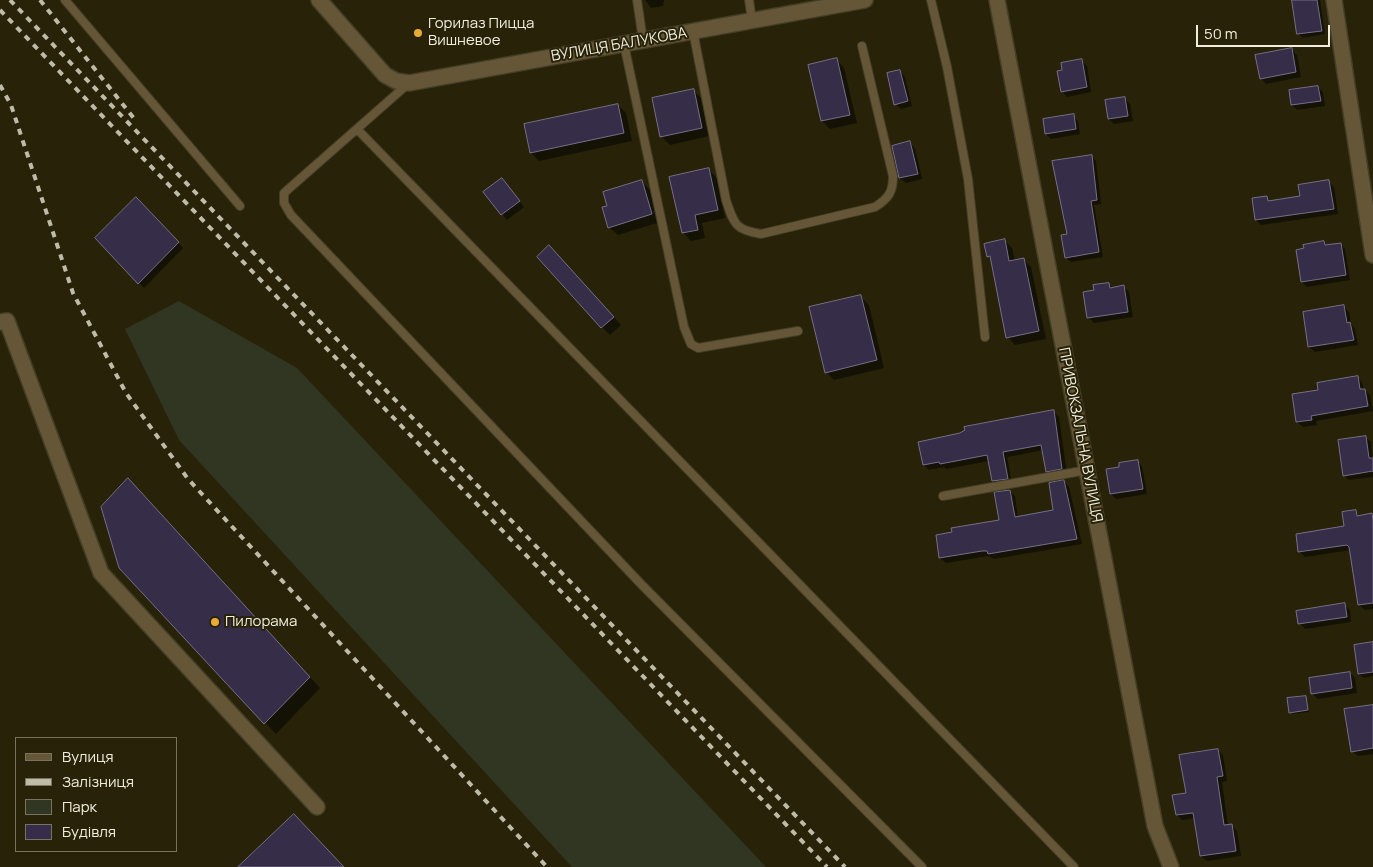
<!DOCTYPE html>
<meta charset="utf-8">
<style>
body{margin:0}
#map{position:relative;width:1373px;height:867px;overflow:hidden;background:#272208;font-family:Manrope,sans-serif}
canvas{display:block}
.legend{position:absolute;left:15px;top:737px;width:162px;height:115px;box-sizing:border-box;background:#272208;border:1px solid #78735e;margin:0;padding:6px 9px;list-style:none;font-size:15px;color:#f1edde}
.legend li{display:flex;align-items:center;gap:10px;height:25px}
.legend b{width:25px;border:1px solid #78735e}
.scale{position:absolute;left:1196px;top:25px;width:134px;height:22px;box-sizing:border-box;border:2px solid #f1edde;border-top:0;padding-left:6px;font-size:15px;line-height:18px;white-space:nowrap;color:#f1edde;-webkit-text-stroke:4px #272208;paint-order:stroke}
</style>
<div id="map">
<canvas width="1373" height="867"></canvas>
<ul class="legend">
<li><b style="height:6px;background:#655637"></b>Вулиця</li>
<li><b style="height:6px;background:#bfbba9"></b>Залізниця</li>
<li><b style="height:14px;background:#313622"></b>Парк</li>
<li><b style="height:14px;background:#362d49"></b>Будівля</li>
</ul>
<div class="scale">50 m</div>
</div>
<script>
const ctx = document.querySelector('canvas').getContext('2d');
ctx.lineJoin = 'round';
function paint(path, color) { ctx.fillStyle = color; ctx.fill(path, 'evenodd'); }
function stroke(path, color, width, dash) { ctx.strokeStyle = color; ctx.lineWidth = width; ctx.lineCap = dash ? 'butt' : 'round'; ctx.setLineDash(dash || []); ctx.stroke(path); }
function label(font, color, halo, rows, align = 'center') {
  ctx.font = font + ' Manrope,sans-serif'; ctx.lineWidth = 4; ctx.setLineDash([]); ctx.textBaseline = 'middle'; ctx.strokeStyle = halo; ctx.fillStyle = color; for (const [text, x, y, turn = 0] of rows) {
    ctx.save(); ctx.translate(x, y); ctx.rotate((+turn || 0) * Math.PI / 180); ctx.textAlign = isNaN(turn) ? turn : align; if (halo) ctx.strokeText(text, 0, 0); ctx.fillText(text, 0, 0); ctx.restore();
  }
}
paint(new Path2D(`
 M179,301L297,368L766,867H572L179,440L125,329Z`), '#313622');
paint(new Path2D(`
 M645,0H664L663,6L651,8Z
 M1294,0H1320L1325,34L1303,38L1299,34Z
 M1292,50L1297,55L1301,77L1266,84L1261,78Z
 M836,59L844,68L857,123L830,129L822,121Z
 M1081,61L1087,66L1091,92L1067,97L1062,91Z
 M900,71L905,77L912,106L901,109L895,104Z
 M1318,87L1323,92L1325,106L1297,110L1292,105Z
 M693,90L701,98L709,136L670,145L662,137Z
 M1125,99L1130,104L1133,121L1114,124L1109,119Z
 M618,105L626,113L632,141L539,161L531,153Z
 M1073,116L1078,121L1080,134L1051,139L1046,134Z
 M910,143L915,148L922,179L906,183L900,178Z
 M1091,156L1096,161L1101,204L1094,205L1103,257L1071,262L1066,258L1068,235Z
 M708,169L717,178L725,218L702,223L705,238L691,241L683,232Z
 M642,182L650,190L660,222L618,235L609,227Z
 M1329,182L1334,187L1338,214L1261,225L1256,220L1266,197L1271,202L1302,198Z
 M507,185L524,207L507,220L485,193Z
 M136,198L183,248L144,288L97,238Z
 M1005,241L1012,248L1015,261L1023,259L1031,267L1046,339L1015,345L1008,337L992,260L988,256Z
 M1324,242L1328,246L1340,244L1345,249L1350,280L1307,287L1302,282Z
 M557,255L621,325L610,335L602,327Z
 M1109,284L1113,288L1124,287L1129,292L1133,317L1094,323L1089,317L1095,291Z
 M861,297L869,305L884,368L834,380L826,372Z
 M1343,306L1349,312L1351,324L1355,329L1358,345L1315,352L1309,347Z
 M1357,377L1362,382L1364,390L1370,395L1373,411L1316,421L1317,425L1303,427L1297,422L1293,395L1320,391Z
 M1053,411L1059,417L1067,474L1053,476L1048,471L1044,450L1007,457L1012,484L999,486L993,481L989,461L946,469L944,467L929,470L924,465Z
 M1366,438L1371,442L1373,477L1349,480L1344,475Z
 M1137,461L1142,466L1147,494L1116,499L1111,494Z
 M1064,481L1069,487L1082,544L994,559L988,556L946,563L940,558L1000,521L1009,491L1015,496L1018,518L1055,511Z
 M138,490L320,688L276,734L121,567Z
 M1355,511L1360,517L1371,515L1373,517V609L1365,610L1359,605L1351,550L1305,557L1300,552L1346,527Z
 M1344,605L1350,610L1351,622L1305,629L1300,623Z
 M1373,644V676L1364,678L1359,674Z
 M1350,673L1355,678L1357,693L1318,699L1312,693Z
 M1305,697L1309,712L1293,714L1290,712Z
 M1373,707V754L1358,756L1352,751Z
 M1218,750L1223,755L1227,781L1222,782L1228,826L1231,825L1237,831L1241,856L1207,861L1201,856L1195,818L1182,820L1177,815L1187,794Z`), '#0007');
const building = new Path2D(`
 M1292,0H1317L1322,31L1297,34Z
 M1292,48L1296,72L1260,79L1255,55Z
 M837,58L850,115L821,121L808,65Z
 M1082,59L1087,87L1061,92L1057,71L1062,70L1061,63Z
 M900,70L908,101L894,105L887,73Z
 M1318,86L1321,101L1291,105L1289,90Z
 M694,89L702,128L660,137L652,98Z
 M1125,97L1128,116L1108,119L1105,100Z
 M618,104L624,133L530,153L524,124Z
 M1074,114L1076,129L1045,134L1043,119Z
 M910,141L918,174L899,178L892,146Z
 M1092,155L1097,200L1091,201L1099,252L1065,258L1061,235L1067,234L1052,161Z
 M709,168L718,210L695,215L698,230L682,233L669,177Z
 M502,178L520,201L501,215L483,192Z
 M642,180L652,214L608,228L602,207L607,206L603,192Z
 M1329,180L1334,209L1255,220L1252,198L1267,196L1268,201L1300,196L1298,185Z
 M136,197L179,242L138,284L95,238Z
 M1005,239L1009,261L1024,258L1039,331L1006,338L990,256L987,257L984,244Z
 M1324,241L1325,245L1341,243L1346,275L1301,282L1296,250L1304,248L1303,245Z
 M549,245L614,317L601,328L537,257Z
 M1109,283L1110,288L1124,285L1128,312L1087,318L1083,292L1094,290L1093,285Z
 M861,295L877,360L825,373L809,307Z
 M1344,305L1347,323L1350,322L1354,340L1308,347L1303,312Z
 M1358,376L1360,389H1365L1368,406L1311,416L1312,420L1296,422L1292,394L1318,390L1317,383Z
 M1054,410L1062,469L1046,472L1041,445L1003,452L1008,479L992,481L987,455L940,464L939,462L923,465L918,442L960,433L965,430L964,427Z
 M1366,436L1369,458H1373V471L1343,476L1338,440Z
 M1138,460L1143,489L1110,494L1106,469L1119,467V463Z
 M128,478L310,677L264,724L119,568L101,507Z
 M1064,480L1077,539L988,554L987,551H982L939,558L936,535L952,532L951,528L999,520L994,492L1010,490L1015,517L1053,510L1049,483Z
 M1356,510L1357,516L1372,513L1373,521V603L1358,605L1349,547L1347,545L1298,552L1296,534L1344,526L1342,512Z
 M1345,603L1347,617L1298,624L1296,611Z
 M1373,642V672L1358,674L1354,645Z
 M1350,672L1352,688L1311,694L1309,678Z
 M1306,696L1308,710L1289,713L1287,698Z
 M1373,705V748L1351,752L1344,709Z
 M1218,749L1223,776L1217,777L1224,825L1232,824L1236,851L1200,856L1193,813L1176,815L1172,795L1186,793L1179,755Z
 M294,814L344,867H238Z`);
paint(building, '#362d49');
stroke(building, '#766f89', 1);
const lane = new Path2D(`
 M65,0L240,206
 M637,0L643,40
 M749,0L752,20
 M931,0L947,67L968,179L985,337
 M693,31L726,200C734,224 735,230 761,234L875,207C889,198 893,192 893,176L862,46
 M624,44L684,327L691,344L698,348L798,331
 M409,83L284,193V203L291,215L641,584L922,867
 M357,129L1074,867
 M943,496L1087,470`);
const street = new Path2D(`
 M319,0L385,75L396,81L409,83L865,0
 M997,0L1155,826L1171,867
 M1334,0L1373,255
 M0,322L7,321L101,573L317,807`);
stroke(lane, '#433e26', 10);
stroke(street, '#433e26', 18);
stroke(lane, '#655637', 8);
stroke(street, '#655637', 15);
stroke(new Path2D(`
 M10,0L845,867
 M40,0L136,121
 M0,10L827,867
 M0,85L11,105L73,293L126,393L188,479L547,867`), '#bfbba9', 4, [6, 6]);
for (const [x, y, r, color] of [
 [418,33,5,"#e8ab37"],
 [215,622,5,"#e8ab37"]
]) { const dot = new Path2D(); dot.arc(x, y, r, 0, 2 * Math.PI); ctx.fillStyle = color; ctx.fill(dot); stroke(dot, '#272208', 2); }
label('15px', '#f1edde', '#272208', [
 ["Горилаз Пицца",428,24],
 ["Вишневое",428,41],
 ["Пилорама",225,622]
], 'left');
label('15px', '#f1edde', '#272208', [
 ["ВУЛИЦЯ БАЛУКОВА",619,45,-10],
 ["ПРИВОКЗАЛЬНА ВУЛИЦЯ",1080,435,79]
]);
</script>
